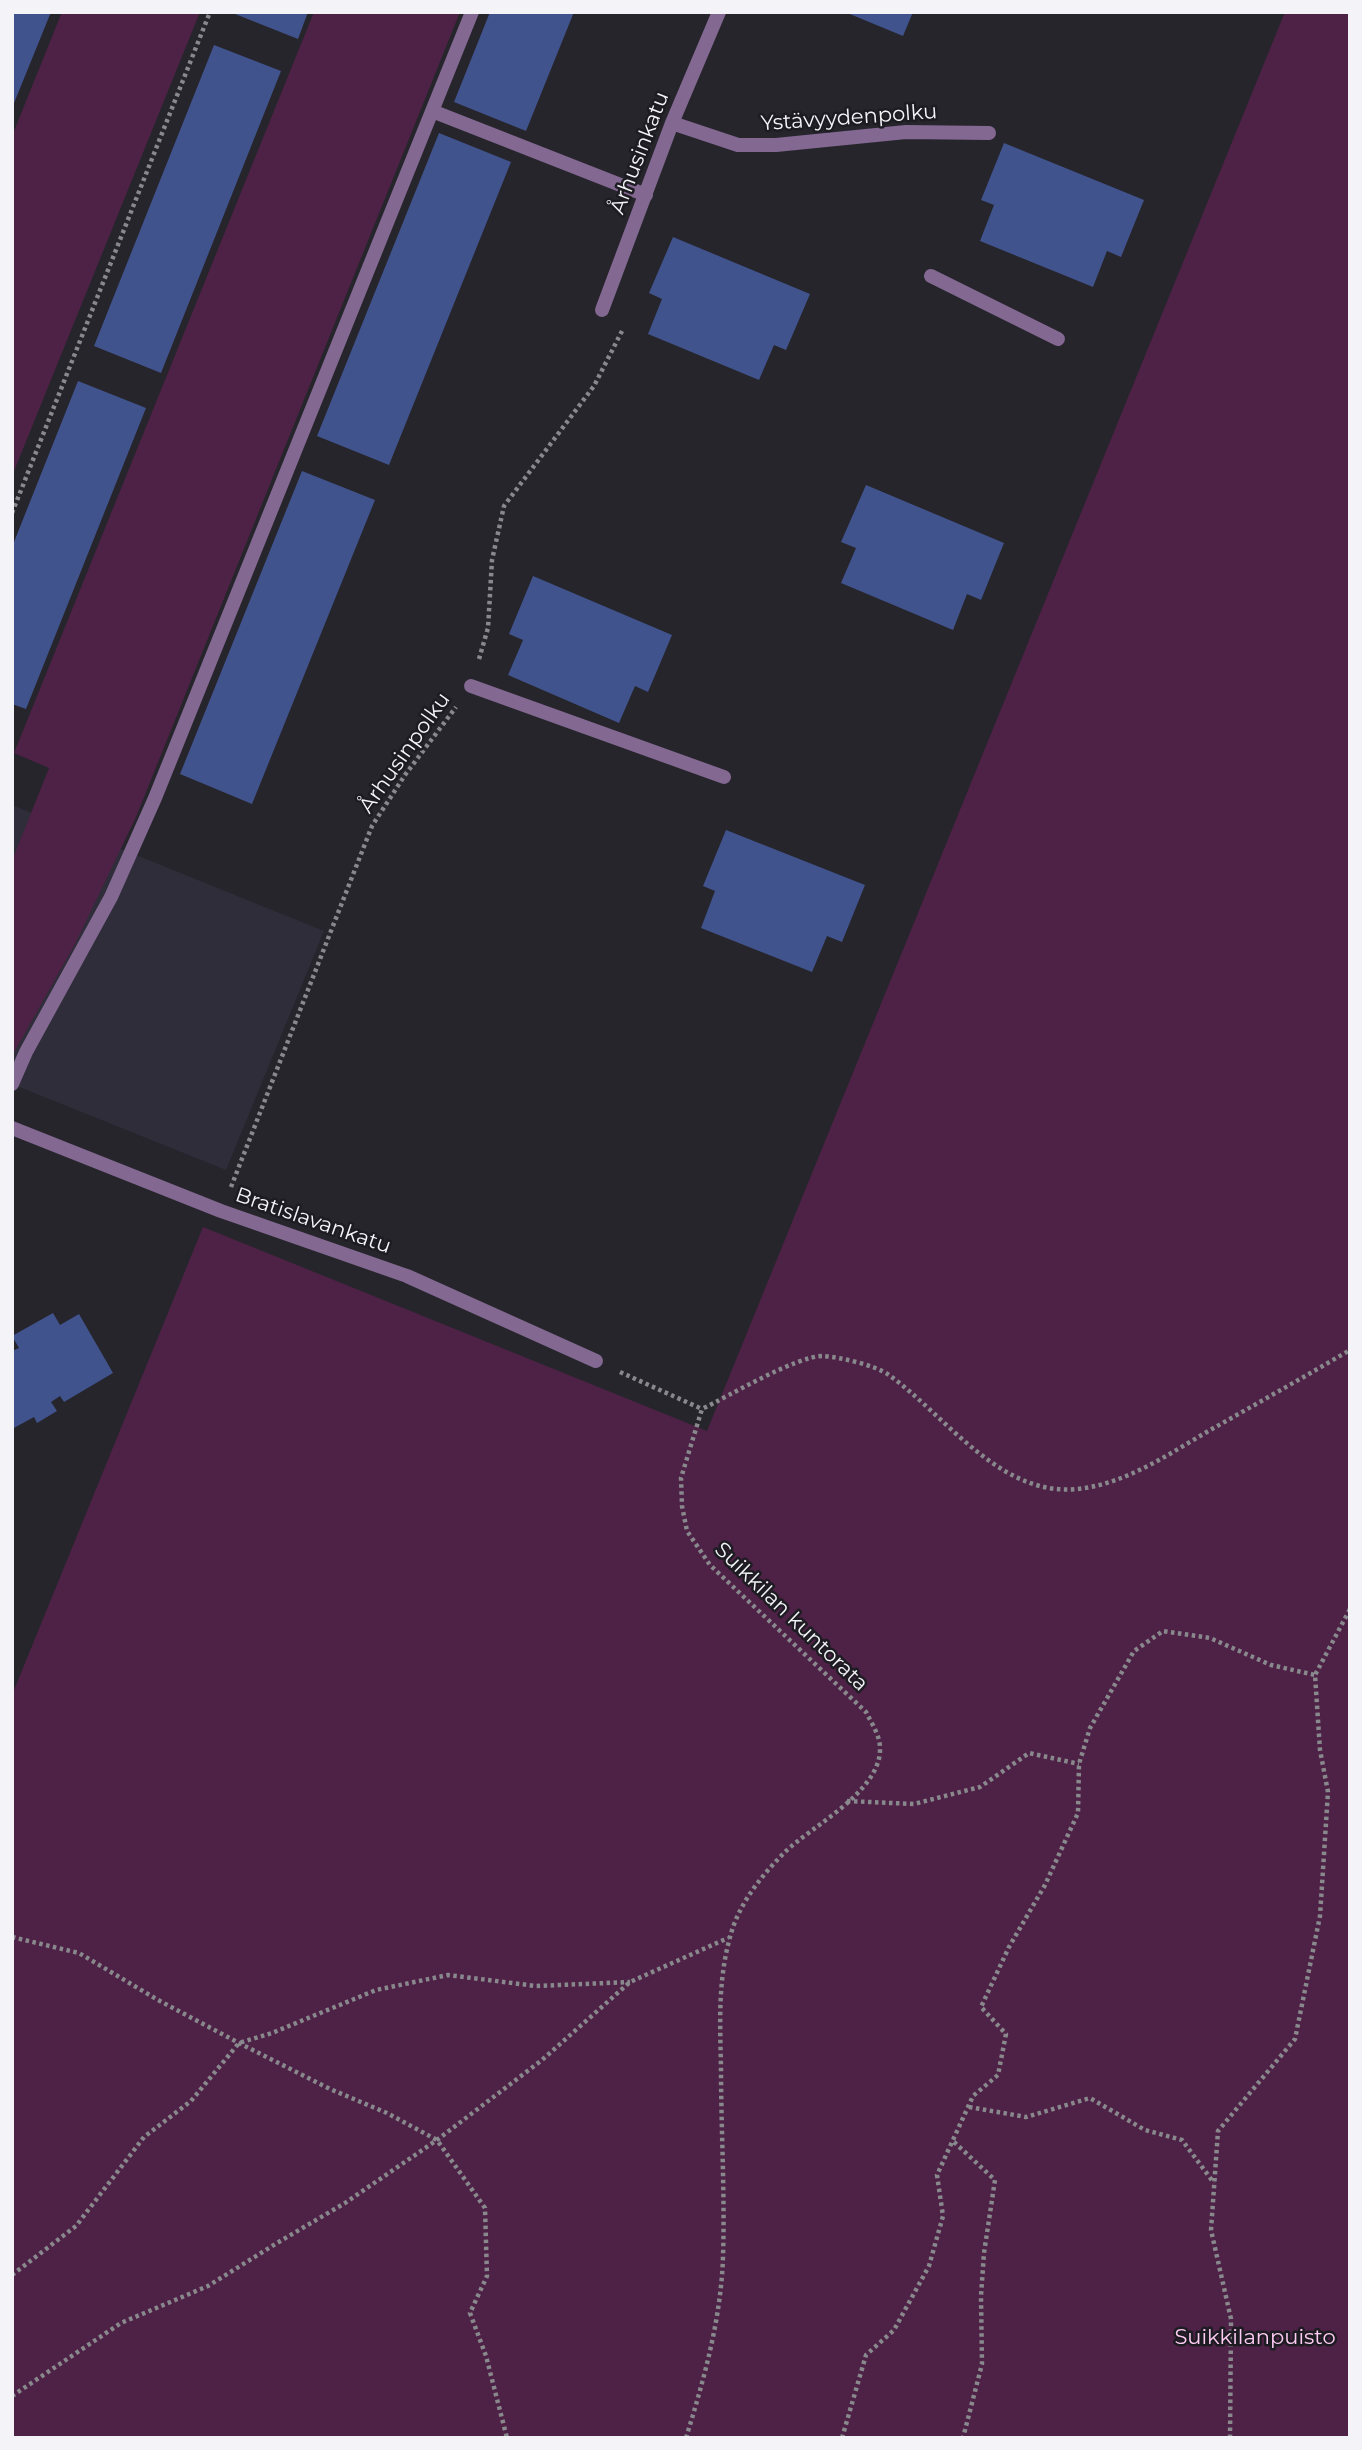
<!DOCTYPE html>
<meta charset="utf-8">
<style>
body{margin:0}
#map{position:relative;width:1362px;height:2450px;overflow:hidden;background:#26252c;font-family:Montserrat,sans-serif}
canvas{display:block}
.frame{position:absolute;inset:0;border:14px solid #f4f4f8;pointer-events:none}
</style>
<div id="map">
<canvas width="1362" height="2450"></canvas>
<div class="frame"></div>
</div>
<script>
const ctx = document.querySelector('canvas').getContext('2d');
ctx.lineJoin = 'round';
function paint(path, color) { ctx.fillStyle = color; ctx.fill(path, 'evenodd'); }
function stroke(path, color, width, dash) { ctx.strokeStyle = color; ctx.lineWidth = width; ctx.lineCap = dash ? 'butt' : 'round'; ctx.setLineDash(dash || []); ctx.stroke(path); }
function label(font, color, halo, rows, align = 'center') {
  ctx.font = font + ' Montserrat,sans-serif'; ctx.lineWidth = 5; ctx.setLineDash([]); ctx.textBaseline = 'middle'; ctx.strokeStyle = halo; ctx.fillStyle = color; for (const [text, x, y, turn = 0] of rows) {
    ctx.save(); ctx.translate(x, y); ctx.rotate((+turn || 0) * Math.PI / 180); ctx.textAlign = isNaN(turn) ? turn : align; if (halo) ctx.strokeText(text, 0, 0); ctx.fillText(text, 0, 0); ctx.restore();
  }
}
paint(new Path2D(`
 M12,805L324,931L226,1170L12,1084Z`), '#2f2d3a');
paint(new Path2D(`
 M62,12H200L12,476V136Z
 M314,12H460L136,817L75,944L12,1056V861L49,768L14,753Z
 M1285,12H1350V2438H12V1695L203,1227L707,1431Z`), '#4e2246');
paint(new Path2D(`
 M12,12H51L12,108Z
 M230,12H308L298,39Z
 M490,12H574L526,131L454,102Z
 M845,12H913L903,36Z
 M214,45L281,71L161,373L94,346Z
 M439,133L511,162L389,465L317,436Z
 M1004,143L1144,200L1121,257L1107,251L1093,287L980,241L994,205L981,200Z
 M673,237L810,294L786,350L774,345L759,380L648,334L662,299L649,293Z
 M78,381L146,408L26,709L12,704V547Z
 M302,471L375,500L252,804L180,774Z
 M866,485L1004,543L981,600L967,594L953,630L841,583L856,548L841,542Z
 M533,576L672,635L648,692L635,686L619,723L508,675L523,640L509,634Z
 M726,830L865,885L842,942L827,936L812,972L701,928L715,891L703,886Z
 M53,1313L60,1325L79,1314L113,1373L64,1402L60,1396L51,1402L57,1411L37,1423L34,1417L12,1429V1351L19,1348L12,1336Z`), '#41538c');
stroke(new Path2D(`
 M12,513L210,12
 M479,659L488,628L492,560L504,506L594,386L623,329
 M231,1187L372,826L405,775L456,707
 M620,1372L702,1409
 M847,1801L914,1804L980,1787L1029,1753L1079,1764
 M12,1937L79,1953L158,2000L239,2043L330,2089L387,2113L437,2140L485,2208L487,2276L470,2313L486,2356L507,2438
 M969,2107L1026,2117L1090,2098L1145,2130L1182,2140L1214,2183
 M954,2142L995,2180L984,2253L981,2296L982,2364L963,2438
 M12,2275L76,2226L144,2137L191,2101L239,2043L272,2033L376,1990L448,1975L536,1986L630,1982
 M12,2396L121,2323L208,2286L277,2243L345,2203L437,2140L542,2060L630,1982L728,1938
 M686,2438C704,2379 721,2319 723,2257C725,2194 721,2130 721,2067C720,2024 718,1983 729,1941C737,1906 760,1877 785,1852C812,1826 878,1793 880,1751C881,1737 872,1724 866,1712L710,1565L687,1531L682,1506L681,1478L702,1409C729,1396 796,1356 823,1356C839,1357 875,1365 889,1375C945,1415 1000,1497 1077,1489C1127,1484 1170,1453 1212,1429C1258,1403 1304,1377 1350,1350
 M842,2438L866,2355L894,2330L929,2266L943,2216L937,2175L973,2096L998,2075L1006,2034L981,2007L1009,1947L1045,1885L1078,1813L1079,1764L1090,1728L1134,1651L1163,1631L1210,1638L1271,1665L1315,1675
 M1230,2438L1231,2319L1211,2230L1218,2131L1295,2039L1320,1916L1328,1792L1320,1750L1315,1675L1350,1609`), '#88888d', 4.5, [3.5, 3.5]);
stroke(new Path2D(`
 M432,111L646,195
 M931,276L1058,339
 M471,686L724,777
 M12,1084L26,1052L111,897L155,798L472,12`), '#836892', 14);
stroke(new Path2D(`
 M672,123L738,145H776L906,132L989,133
 M602,310L672,123L719,12
 M12,1128L221,1211L407,1276L596,1361`), '#836892', 14);
label('21px', '#f4f4f8', '#1d1c22', [
 ["Ystävyydenpolku",849,118,-4],
 ["Århusinkatu",640,153,-69],
 ["Århusinpolku",405,753,-55],
 ["Bratislavankatu",313,1221,19],
 ["Suikkilan kuntorata",791,1617,44]
]);
label('21px', '#ffccf4', '#1d1c22', [
 ["Suikkilanpuisto",1255,2338]
]);
</script>
